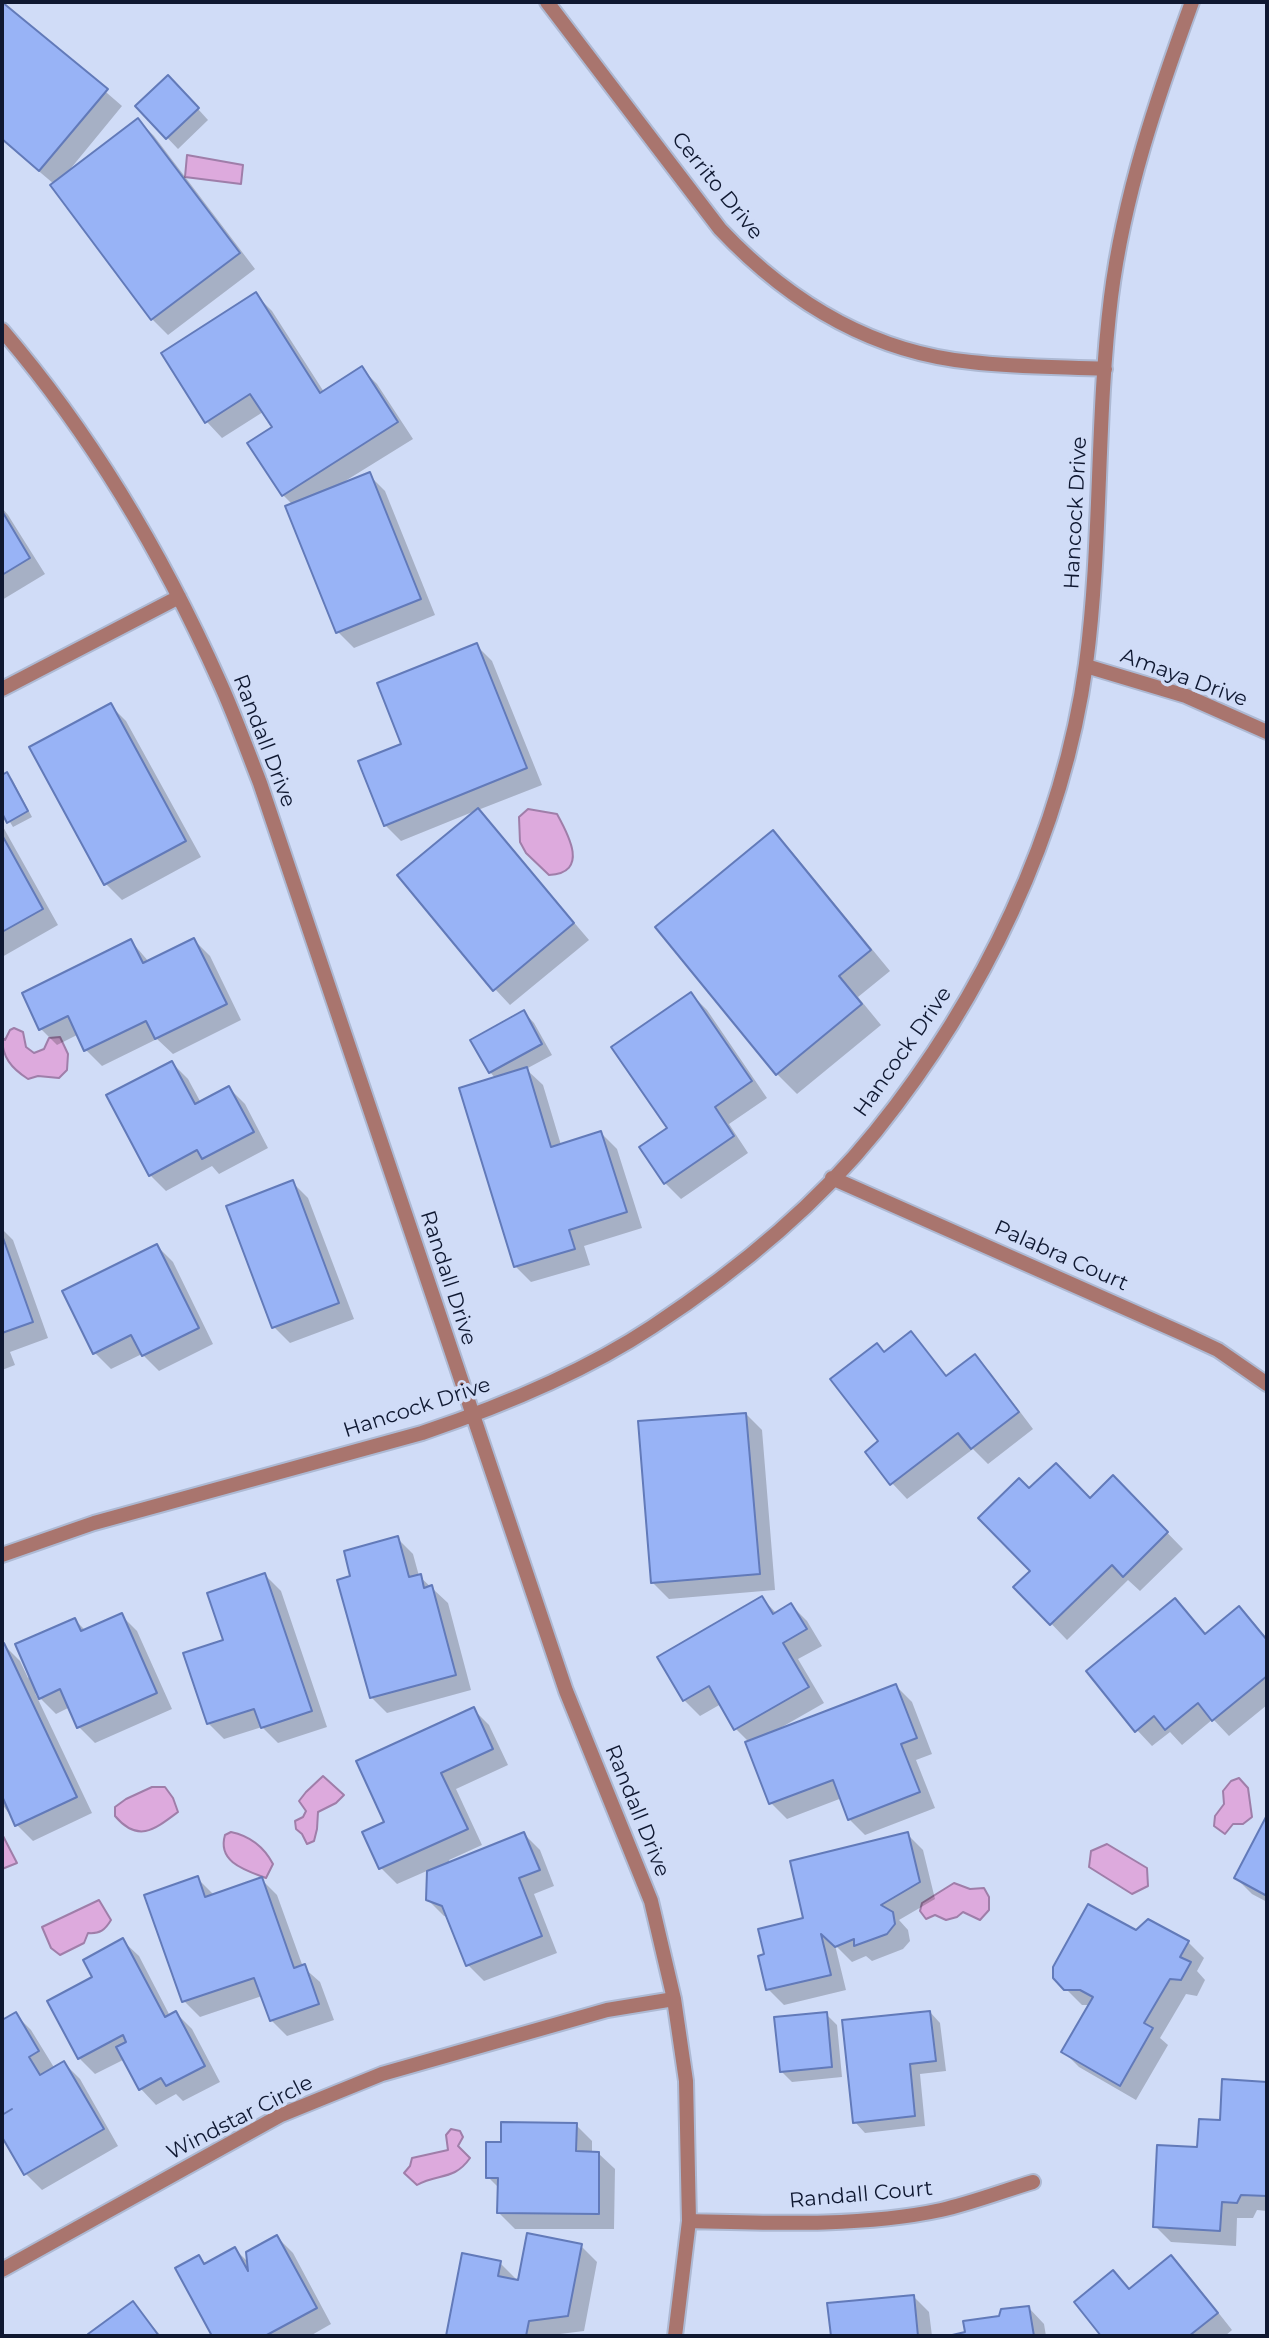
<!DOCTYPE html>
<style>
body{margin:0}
#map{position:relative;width:1269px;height:2338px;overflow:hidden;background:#d0dcf7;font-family:Montserrat,sans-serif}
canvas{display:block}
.frame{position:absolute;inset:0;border:4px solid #0f1831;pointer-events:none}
</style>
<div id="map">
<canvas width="1269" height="2338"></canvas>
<div class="frame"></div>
</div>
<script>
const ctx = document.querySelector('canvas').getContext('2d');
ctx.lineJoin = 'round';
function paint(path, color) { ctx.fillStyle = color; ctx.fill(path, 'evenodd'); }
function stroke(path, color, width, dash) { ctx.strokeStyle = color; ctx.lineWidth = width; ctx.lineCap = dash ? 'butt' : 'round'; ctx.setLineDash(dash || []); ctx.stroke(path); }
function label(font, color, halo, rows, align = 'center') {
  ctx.font = font + ' Montserrat,sans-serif'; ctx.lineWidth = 7; ctx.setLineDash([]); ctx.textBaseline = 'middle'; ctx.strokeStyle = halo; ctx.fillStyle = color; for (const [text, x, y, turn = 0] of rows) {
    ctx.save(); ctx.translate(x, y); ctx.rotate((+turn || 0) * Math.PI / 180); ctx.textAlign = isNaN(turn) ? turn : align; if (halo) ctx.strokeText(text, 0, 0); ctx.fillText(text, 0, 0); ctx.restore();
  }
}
const water = new Path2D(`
 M187,155L243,165L241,184L185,177Z
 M528,809L557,814C568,834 590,873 549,875L526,853L520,842L519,817Z
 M14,1028L23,1032L26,1047L34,1053L44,1049L49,1038L60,1037L68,1054L67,1070L59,1078L38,1076L28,1079C11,1068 2,1057 2,1037L5,1040L10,1030Z
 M323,1776L344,1795L336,1803L318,1812L317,1829L314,1841L307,1844L302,1834L296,1829L295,1821L303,1817L306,1811L299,1801L306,1792Z
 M1239,1778L1248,1788L1252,1817L1243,1824H1233L1225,1834L1214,1826L1215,1816L1224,1804L1223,1791L1231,1781Z
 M152,1787H165L173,1798L178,1812C154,1830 138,1843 115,1816V1807L126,1799Z
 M231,1832C250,1836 264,1847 273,1864L266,1878C245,1870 217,1862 225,1835Z
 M2,1834L17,1863L2,1869Z
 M1107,1844L1147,1868L1148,1886L1132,1894L1089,1867L1091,1851Z
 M954,1883L970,1889L984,1888L989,1897V1910L980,1920L963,1912L957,1917L946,1920L935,1915L926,1919L920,1911L922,1903Z
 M99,1900L111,1920C105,1930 100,1934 88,1933L84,1943L60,1955L51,1948L42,1927Z
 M451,2129L460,2131L463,2137L458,2146L470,2158C454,2181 438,2173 417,2185L404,2173L410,2166L412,2158L448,2150L446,2135Z`);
paint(water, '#dad');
stroke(water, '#9f7ea9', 2);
paint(new Path2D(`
 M2,2L122,106L67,173L138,120L154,136L255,269L168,335L152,319L54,184L2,140Z
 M179,88L208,120L178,149L137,106Z
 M256,295L272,311L324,392L361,368L377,384L413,439L342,483L369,475L385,491L435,615L354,648L338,632L293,505L283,495L274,428L263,412L222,438L207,422Z
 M2,508L8,515L45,574L2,600Z
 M476,645L492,661L542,785L478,810L589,940L510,1005L495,989L475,811L401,841L385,825L404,745Z
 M110,705L126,721L201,857L122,900L106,884L31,748Z
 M7,774L12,779L32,817L13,827L2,809V777Z
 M2,825L58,925L2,957Z
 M773,832L793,853L890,971L858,997L881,1025L797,1094L777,1074Z
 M194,940L210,956L241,1020L173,1054L157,1039L102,1066L86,1050L79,1034L57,1045L41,1029L131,941L149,962Z
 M691,994L707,1010L767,1098L729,1124L748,1153L681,1199L665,1183L669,1128Z
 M524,1012L534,1023L552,1055L526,1069L543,1085L561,1145L601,1133L617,1149L642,1228L584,1246L590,1265L531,1282L515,1266L496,1079L490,1072Z
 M172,1063L188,1079L201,1103L229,1088L245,1104L268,1148L219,1174L212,1166L166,1191L150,1175Z
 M292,1182L308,1198L354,1319L290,1343L274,1327Z
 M2,1229L13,1240L48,1338L10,1352L15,1365L2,1370Z
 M157,1246L173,1262L213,1344L159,1371L142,1354L111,1369L95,1353L64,1292Z
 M911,1334L948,1377L974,1356L990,1372L1033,1429L988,1464L973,1449L907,1499L892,1483L881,1441Z
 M746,1414L762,1430L775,1590L669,1599L653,1583Z
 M1113,1477L1183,1549L1140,1591L1128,1580L1067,1640L1016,1587L1032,1571L1029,1491L1090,1500Z
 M397,1538L413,1554L419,1576L448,1603L471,1690L387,1713L371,1697L352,1577Z
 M265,1575L281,1591L327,1727L278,1743L262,1727L224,1739L208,1723L225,1641Z
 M762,1598L777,1614L791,1605L807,1621L822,1646L798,1659L824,1703L782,1727V1729L896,1686L912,1702L932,1754L916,1760L935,1808L865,1835L849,1819L842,1798L787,1819L771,1803L749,1742L736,1729L721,1704L700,1716L684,1700Z
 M1175,1600L1206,1635L1239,1608L1255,1624L1267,1639V1705L1229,1736L1213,1719L1182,1745L1170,1732L1152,1746L1137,1730Z
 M121,1615L137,1631L172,1709L95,1743L79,1727L70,1707L56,1714L35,1693L92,1813L33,1841L17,1825L2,1804V1646L4,1645L20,1661L28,1678L75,1620L86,1631Z
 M473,1709L489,1725L508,1765L456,1789L482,1845L449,1860L450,1863L524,1834L540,1850L554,1886L534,1894L557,1953L484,1981L468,1965L449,1917L444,1916L428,1900L429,1870L397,1884L381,1868L365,1833L386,1823Z
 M1267,1819V1902L1252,1894L1236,1878Z
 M907,1834L923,1850L935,1899L899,1920L908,1930L910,1941L903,1949L872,1961L866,1956L852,1962L835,1945L846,1990L784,2005L768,1989L766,1955Z
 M197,1878L214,1895L261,1879L277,1895L303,1967L320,1982L334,2020L287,2036L271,2020L262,1996L200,2017L184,2001Z
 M1137,1933L1188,1942L1204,1958L1197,1971L1205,1980L1197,1996L1186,1994L1160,2038L1168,2045L1136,2100L1079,2067L1063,2051L1090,2005H1082L1054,1977Z
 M123,1941L139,1956L170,2016L176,2013L192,2029L220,2082L183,2101L176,2094L156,2105L141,2089L125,2059L95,2074L79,2058L95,1978Z
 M930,2012L940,2023L946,2071L920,2074L925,2126L865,2133L855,2122Z
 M15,2014L31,2030L55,2069L64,2063L80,2079L118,2146L42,2190L26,2174L5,2138L2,2140V2018L4,2021Z
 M826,2014L837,2025L842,2077L792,2082L781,2071Z
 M1223,2081L1267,2083V2211L1257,2210L1253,2218H1237L1236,2246L1171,2242L1155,2226L1199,2149L1222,2122Z
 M576,2125L592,2141V2153H598L615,2169L614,2229H515L499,2213V2188L488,2177L503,2144Z
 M277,2237L293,2253L331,2324L310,2336H214L177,2268L199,2257L207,2265L235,2249L249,2263Z
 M581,2246L597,2262L584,2331L544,2336H448L463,2256L500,2263L516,2279V2281L519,2282Z
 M1171,2258L1187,2273L1232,2330L1225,2336H1104L1076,2302L1130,2290Z
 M913,2296L929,2312L932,2336H832L829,2305Z
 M133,2303L161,2336H92L91,2334Z
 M1028,2307L1044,2324L1046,2336H951L967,2334L1001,2317Z`), '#0003');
const building = new Path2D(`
 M2,2L108,89L39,171L2,139Z
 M168,75L199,108L166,139L135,106Z
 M138,118L240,253L151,320L50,185Z
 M256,292L320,393L362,366L398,422L282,496L247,443L272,427L250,394L205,423L161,353Z
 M370,472L421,599L336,633L285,506Z
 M2,511L30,558L2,575Z
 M477,643L527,768L384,826L358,761L401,744L377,683Z
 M111,703L186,841L104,885L29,747Z
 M7,772L28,811L7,823L2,813V775Z
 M478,808L574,923L493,991L397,875Z
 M773,830L871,950L839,976L862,1004L776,1075L655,927Z
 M2,835L43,909L2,932Z
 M194,938L227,1004L155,1039L146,1021L84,1051L68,1016L39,1030L22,993L131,939L143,963Z
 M691,992L752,1081L715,1107L734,1136L664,1184L639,1147L667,1128L611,1047Z
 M524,1010L542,1044L489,1073L470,1040Z
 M172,1061L195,1104L229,1086L254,1132L202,1159L197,1150L149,1176L106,1095Z
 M527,1067L551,1147L601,1131L627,1212L569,1230L575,1249L514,1267L459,1088Z
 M293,1180L339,1303L272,1328L226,1206Z
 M2,1235L33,1322L2,1333Z
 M157,1244L199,1328L142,1356L131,1335L93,1354L62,1291Z
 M911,1331L946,1376L975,1354L1019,1412L971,1449L958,1433L890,1485L865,1452L878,1441L830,1379L877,1343L884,1352Z
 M746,1413L760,1574L651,1583L638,1421Z
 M1056,1463L1090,1498L1113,1475L1168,1532L1123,1577L1112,1565L1050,1625L1013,1587L1030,1571L978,1518L1019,1478L1029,1488Z
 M398,1536L409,1577L421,1574L424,1588L432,1585L456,1675L370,1698L337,1580L350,1576L344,1551Z
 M265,1573L312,1711L261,1728L254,1709L207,1724L183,1653L223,1640L207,1593Z
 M762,1596L773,1614L791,1603L807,1629L783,1643L809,1687L734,1730L709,1686L683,1701L657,1657Z
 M1175,1598L1205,1634L1239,1606L1267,1640V1676L1212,1721L1198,1703L1165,1730L1154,1716L1135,1732L1086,1671Z
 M122,1613L157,1693L77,1728L60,1689L39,1699L15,1644L75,1618L81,1631Z
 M4,1643L77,1797L15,1826L2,1796V1644Z
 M896,1684L917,1738L901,1744L920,1792L848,1820L833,1780L769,1804L745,1742Z
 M474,1707L493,1749L441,1773L468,1829L379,1869L362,1832L384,1822L356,1761Z
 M1267,1815V1896L1234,1878Z
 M524,1832L540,1870L519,1878L542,1936L466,1966L442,1906L426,1900L427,1871Z
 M908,1832L920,1882L881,1905L893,1912L895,1924L887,1934L854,1946V1939L835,1947L821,1934L831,1975L766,1990L758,1956L764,1954L758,1929L803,1918L790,1861Z
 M198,1876L205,1897L262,1877L294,1968L305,1964L319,2004L270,2021L254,1978L182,2002L144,1895Z
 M1088,1904L1136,1930L1148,1919L1189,1941L1180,1957L1191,1962L1181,1980L1170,1979L1144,2023L1153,2028L1120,2086L1061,2052L1093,1997L1080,1990H1064L1053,1978V1967Z
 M123,1938L165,2017L176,2011L205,2066L166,2086L161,2078L139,2090L116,2047L126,2042L123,2035L78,2059L47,2001L92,1977L83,1960Z
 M930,2011L936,2061L910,2064L915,2116L853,2123L842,2020Z
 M16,2012L39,2051L29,2057L40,2075L64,2061L104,2129L24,2175L2,2137V2115L12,2109L2,2115V2020Z
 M827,2012L832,2067L780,2072L774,2017Z
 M1222,2079L1267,2082V2196L1241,2195L1237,2203L1222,2202L1220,2231L1153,2227L1157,2145L1197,2147L1199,2119L1220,2120Z
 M501,2122L577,2123L576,2151L599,2152V2214L497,2213L498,2178H486V2142H501Z
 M527,2233L582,2244L568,2316L529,2321L526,2336H446L462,2253L501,2261L498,2276L518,2280Z
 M277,2235L317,2308L265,2336H212L175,2268L199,2255L204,2264L235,2247L248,2271L246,2252Z
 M1171,2255L1218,2313L1189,2336H1101L1074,2302L1113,2270L1129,2289Z
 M914,2295L918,2336H831L827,2303Z
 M133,2301L159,2336H90L88,2334Z
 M1029,2306L1034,2336H948L965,2332L963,2321L999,2316L1001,2309Z`);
paint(building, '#98b3f6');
stroke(building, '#627ab9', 2);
const street = new Path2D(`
 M547,2L720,229C788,301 870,352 971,362C1015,367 1060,367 1105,369
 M2,330C92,435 164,557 220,683C235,716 247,750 260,783L566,1691L651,1901L674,1999L686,2081L689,2221L675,2336
 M1086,666L1186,696L1267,732
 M2,689L179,597
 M832,1178L1186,1335L1218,1350L1267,1384
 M2,1555L94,1523L422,1433C499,1407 584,1372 652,1327C734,1273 814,1208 876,1131C982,999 1063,833 1086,664C1102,543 1096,419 1111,297C1124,194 1157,98 1192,2
 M689,2221C768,2223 863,2227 941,2210C972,2203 1003,2191 1033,2182
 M2,2270L281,2115L382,2074L607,2010L674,1999`);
stroke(street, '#adb9d3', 18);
stroke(street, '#a9756e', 14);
label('21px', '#0f1831', '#d0dcf7', [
 ["Cerrito Drive",717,186,51],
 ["Hancock Drive",1076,513,-87],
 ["Amaya Drive",1184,678,20],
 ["Randall Drive",264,741,69],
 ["Hancock Drive",903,1052,-55],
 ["Palabra Court",1061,1256,24],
 ["Randall Drive",448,1278,72],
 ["Hancock Drive",417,1408,-18],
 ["Randall Drive",637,1811,68],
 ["Windstar Circle",240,2118,-27],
 ["Randall Court",861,2195,-5]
]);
</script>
